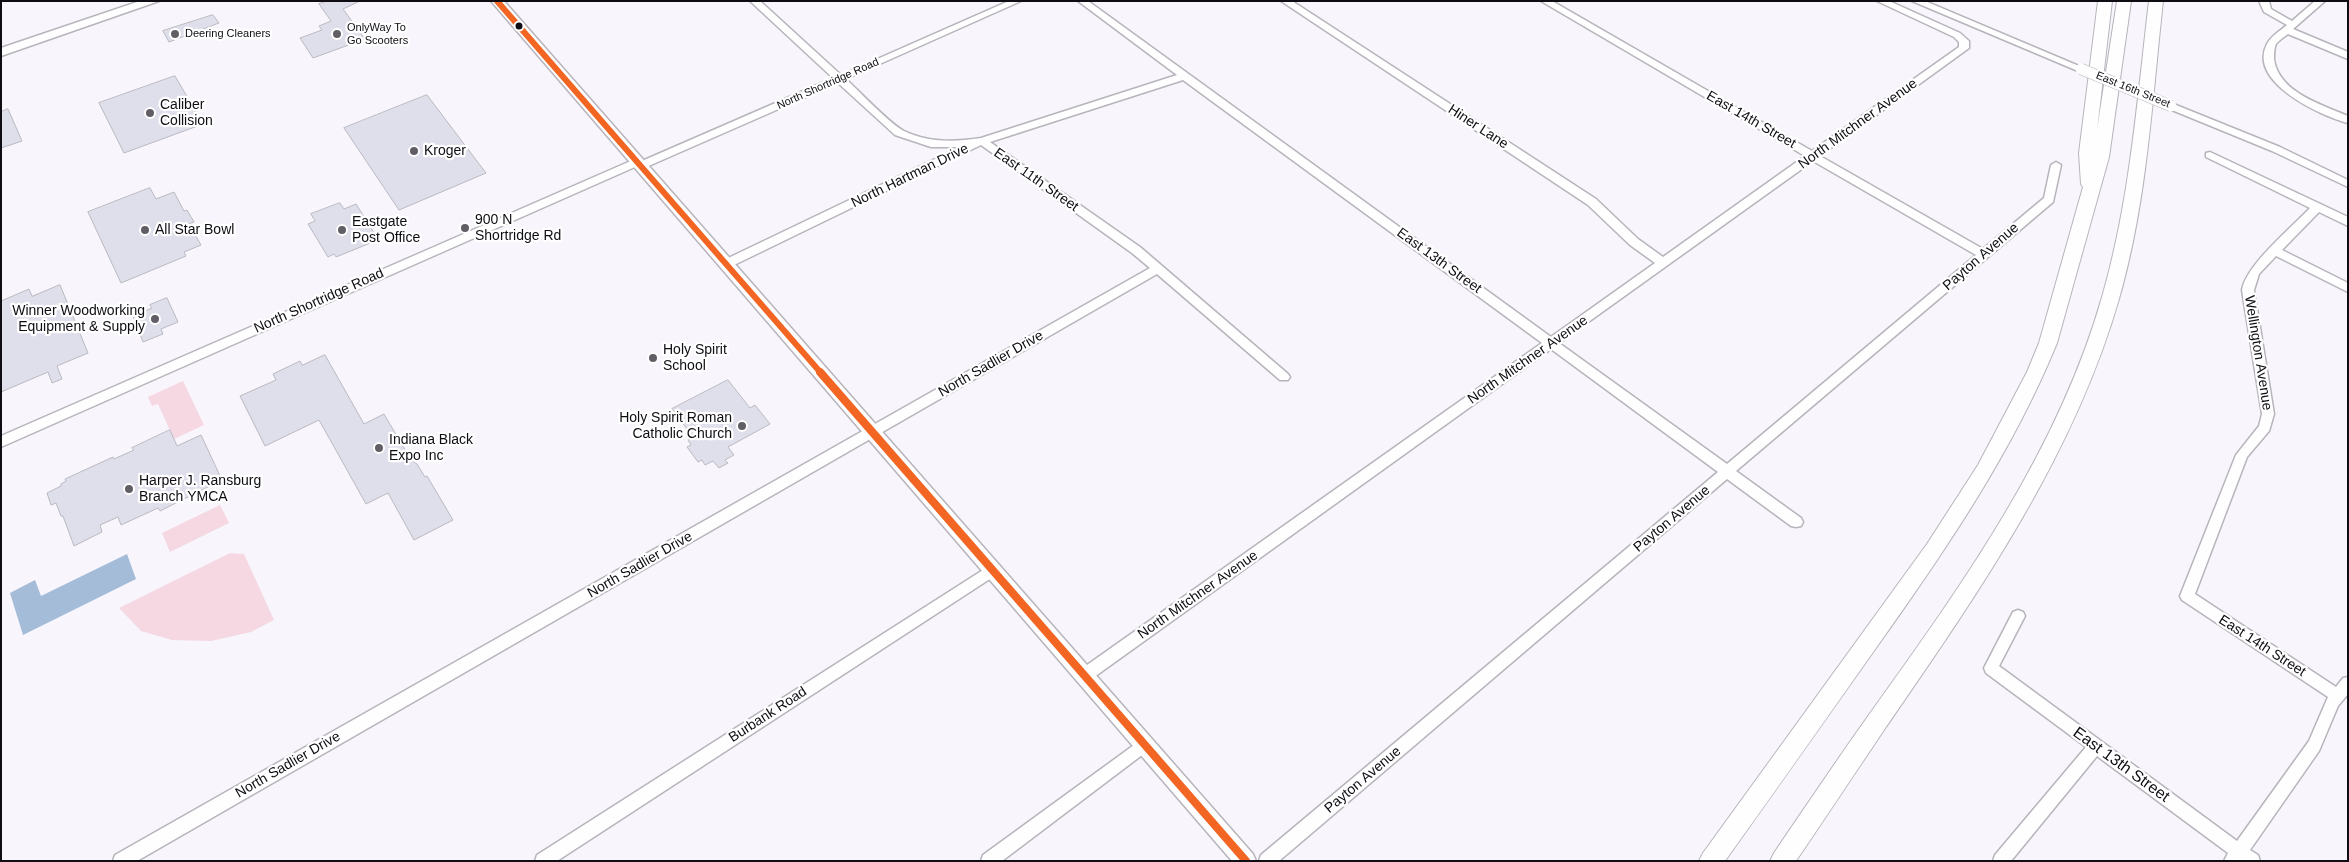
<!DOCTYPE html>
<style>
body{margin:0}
#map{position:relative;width:2349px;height:862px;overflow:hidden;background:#f8f5fc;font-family:Helvetica,sans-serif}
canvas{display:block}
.frame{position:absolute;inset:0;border:2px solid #0f0c13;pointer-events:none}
</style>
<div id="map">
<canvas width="2349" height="862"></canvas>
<div class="frame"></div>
</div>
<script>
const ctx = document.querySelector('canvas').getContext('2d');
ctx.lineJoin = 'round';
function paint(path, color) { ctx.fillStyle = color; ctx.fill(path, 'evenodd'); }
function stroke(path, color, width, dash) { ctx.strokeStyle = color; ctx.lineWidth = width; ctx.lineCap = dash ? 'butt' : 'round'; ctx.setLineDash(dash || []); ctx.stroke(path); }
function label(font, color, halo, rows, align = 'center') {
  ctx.font = font + ' Helvetica,sans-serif'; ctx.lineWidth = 4.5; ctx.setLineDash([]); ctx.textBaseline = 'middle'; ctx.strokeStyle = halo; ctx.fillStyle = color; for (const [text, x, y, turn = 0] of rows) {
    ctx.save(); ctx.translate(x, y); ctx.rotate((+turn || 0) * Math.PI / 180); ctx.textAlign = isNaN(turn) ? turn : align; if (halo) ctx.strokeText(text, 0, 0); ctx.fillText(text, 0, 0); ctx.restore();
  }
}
paint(new Path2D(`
 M183,381L204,425L174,439L158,404L152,406L148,397Z
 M220,505L229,523L170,552L162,533Z
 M230,553L244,554L274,620L251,632L211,641L172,640L141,631L119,608Z`), '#f5d8e2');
paint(new Path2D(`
 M127,554L136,579L23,635L10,593L35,580L41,596Z`), '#a4bcd7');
const building = new Path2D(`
 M327,1H360L343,9L365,39L313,58L300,38L322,30L319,26L331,21L319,4Z
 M213,15L219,23L169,42L163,31Z
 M175,76L203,124L124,153L99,103Z
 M427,95L486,173L399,210L344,128Z
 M8,109L22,141L1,148V112Z
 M150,188L156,199L174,192L184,211L187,210L194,222L189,224L201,245L184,252L186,256L121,283L88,212Z
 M340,203L344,209L356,204L376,236L370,238L373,242L336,257L334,254L328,257L308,224L315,221L311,214Z
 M60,285L88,353L57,366L62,379L52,383L48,372L1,392V301L29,289L32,296Z
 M167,298L178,322L161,329L163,334L143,342L133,316L152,308L150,305Z
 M325,355L364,424L384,414L411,460L417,464L425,477L427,476L453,520L414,540L388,493L366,504L319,420L265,446L240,396L276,380L273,374L300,361L302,365Z
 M728,380L750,408L755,405L770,424L728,447L734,455L725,460L728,463L719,468L713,461L705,465L702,460L698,462L687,447L691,445L688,440L693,437L672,409Z
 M170,430L177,446L201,435L222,480L160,511L158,508L121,525L118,517L100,525L102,532L74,546L63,516H61L56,503L51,505L47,493L61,486V484L66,481L65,479L113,457L114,459L134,450L132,448Z`);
paint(building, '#dfdfec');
stroke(building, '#b9b9c0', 1);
const minor = new Path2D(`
 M750,1H760L841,75L1009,1H1021L846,79C859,91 891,125 904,131C929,143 954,142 981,138L1177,75L1078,1H1088L1551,337L1655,263L1630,245L1588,205L1281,1H1292L1596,199L1638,239L1663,257L1805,156L1541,1H1552L1812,151L1959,47V42L1954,37L1877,1H1889L1960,33L1969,41V48L1820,156L1983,249L2044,198L2051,165L2056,162L2061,165L2053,202L1736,471L1801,518L1803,522L1801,526L1796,527L1791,526L1727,479L1279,861H1259L1261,855L1718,472L1551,349L1090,680L1085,681L1080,680L1078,675L1080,670L1542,343L1183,80L990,142L1140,247L1288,374L1290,377L1288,380H1280L1157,274L137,861H113L115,855L1150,268L1132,253L981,145L730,267H722L720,264L722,261L960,147H931L895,135L838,83L644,168L640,169L635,167L1,447V436L633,160L637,159L642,161L833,78ZM1813,161L1976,255L1727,464L1559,343Z
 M1912,1H1925L2086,69L2084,71H2078Z
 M2259,1H2269L2271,9L2292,21L2315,1H2325L2293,29L2348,52V59L2288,34C2284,37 2279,40 2276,44C2274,48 2274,55 2274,59C2278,92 2322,105 2348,116V123C2321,116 2247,82 2267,44C2271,36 2280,31 2287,25L2264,12Z
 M2171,103L2280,147L2348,180V187L2272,151L2167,108L2166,106Z
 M2210,152L2348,217V226L2319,212L2282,250L2348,283V292L2276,256L2259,274L2254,290L2274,414L2269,431L2247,457L2195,594L2336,687L2343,678L2348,677V694L2338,706L2319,751L2250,850L2258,855L2260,861H2224L2228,853L2097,756L2011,861H1993L1995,855L2086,747L1986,673L1984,668L2013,612L2018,610L2023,612L2025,616L1999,666L2237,841L2309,741L2328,697L2182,600L2180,596L2236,455L2259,426L2262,414L2242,290C2246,265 2292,227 2310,208L2206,157V153Z
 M994,563L999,565L1001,569L999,573L557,861H535L537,855Z
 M1145,737L1150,739L1152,744L1150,749L1002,861H981L983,855Z`);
const major = new Path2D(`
 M140,1H159L1,56V48Z
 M491,1H504L1253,854L1256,861H1232Z`);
const highway = new Path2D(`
 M2098,1H2112L2097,130L2117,1H2131L2109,157L2057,343C2012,453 1945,551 1876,648C1826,719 1776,790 1725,861H1699L1703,853L1927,544L1978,465L2027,372L2039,343L2083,187L2081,184L2079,153Z
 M2149,1H2163C2152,101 2147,202 2119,299C2073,458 1977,595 1884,730C1855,773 1826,817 1796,861H1770L1774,853C1806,806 1838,758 1871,712C1963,584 2058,451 2102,297C2130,201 2137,101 2149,1Z`);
stroke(minor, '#b7b4bb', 3);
stroke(major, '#b7b4bb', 3);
stroke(highway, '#b7b4bb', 2);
paint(minor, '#fefeff');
paint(major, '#fefeff');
paint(highway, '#fefeff');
const minorBridge = new Path2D(`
 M2081,69L2171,106`);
stroke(minorBridge, '#b7b4bb', 12, []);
stroke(minorBridge, '#fefeff', 11);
stroke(new Path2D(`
 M497,1L821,373`), '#f26522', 6);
stroke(new Path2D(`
 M820,372L1246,861`), '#f26522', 8);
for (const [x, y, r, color] of [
 [519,26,4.5,"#0f0c13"],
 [175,34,5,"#615e65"],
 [337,34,5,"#615e65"],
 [150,113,5,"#615e65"],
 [414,151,5,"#615e65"],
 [465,228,5,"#615e65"],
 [145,230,5,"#615e65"],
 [342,230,5,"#615e65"],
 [155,319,5,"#615e65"],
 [653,358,5,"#615e65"],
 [742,426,5,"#615e65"],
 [379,448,5,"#615e65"],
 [129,489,5,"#615e65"]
]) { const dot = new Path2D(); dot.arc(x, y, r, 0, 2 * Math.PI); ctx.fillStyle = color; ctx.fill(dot); stroke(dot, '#fff', 2); }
label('11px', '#0f0c13', '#fff', [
 ["OnlyWay To",347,28],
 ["Go Scooters",347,41],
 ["Deering Cleaners",185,34]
], 'left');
label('11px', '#0f0c13', '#fff', [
 ["North Shortridge Road",828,84,-24],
 ["East 16th Street",2133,90,22]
]);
label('14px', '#0f0c13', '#fff', [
 ["Caliber",160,105],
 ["Collision",160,121],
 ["Kroger",424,151],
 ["900 N",475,220],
 ["Shortridge Rd",475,236],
 ["Eastgate",352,222],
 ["Post Office",352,238],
 ["All Star Bowl",155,230],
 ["Winner Woodworking",145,311,"right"],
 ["Equipment & Supply",145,327,"right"],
 ["Holy Spirit",663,350],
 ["School",663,366],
 ["Holy Spirit Roman",732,418,"right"],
 ["Catholic Church",732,434,"right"],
 ["Indiana Black",389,440],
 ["Expo Inc",389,456],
 ["Harper J. Ransburg",139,481],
 ["Branch YMCA",139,497]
], 'left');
label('14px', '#0f0c13', '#fff', [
 ["East 14th Street",1751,120,30],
 ["North Mitchner Avenue",1858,124,-36],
 ["Hiner Lane",1478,127,33],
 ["North Hartman Drive",910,176,-26],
 ["East 11th Street",1036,180,35],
 ["Payton Avenue",1981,257,-41],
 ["East 13th Street",1439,261,36],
 ["North Shortridge Road",319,301,-24],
 ["Wellington Avenue",2258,353,81],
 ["North Mitchner Avenue",1528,360,-35],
 ["North Sadlier Drive",991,364,-30],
 ["Payton Avenue",1672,519,-40],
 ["North Sadlier Drive",640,565,-30],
 ["North Mitchner Avenue",1198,595,-35],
 ["East 14th Street",2262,646,33],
 ["Burbank Road",768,715,-33],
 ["North Sadlier Drive",288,765,-30],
 ["Payton Avenue",1363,780,-40]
]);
label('16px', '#0f0c13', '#fff', [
 ["East 13th Street",2121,765,36]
]);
</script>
